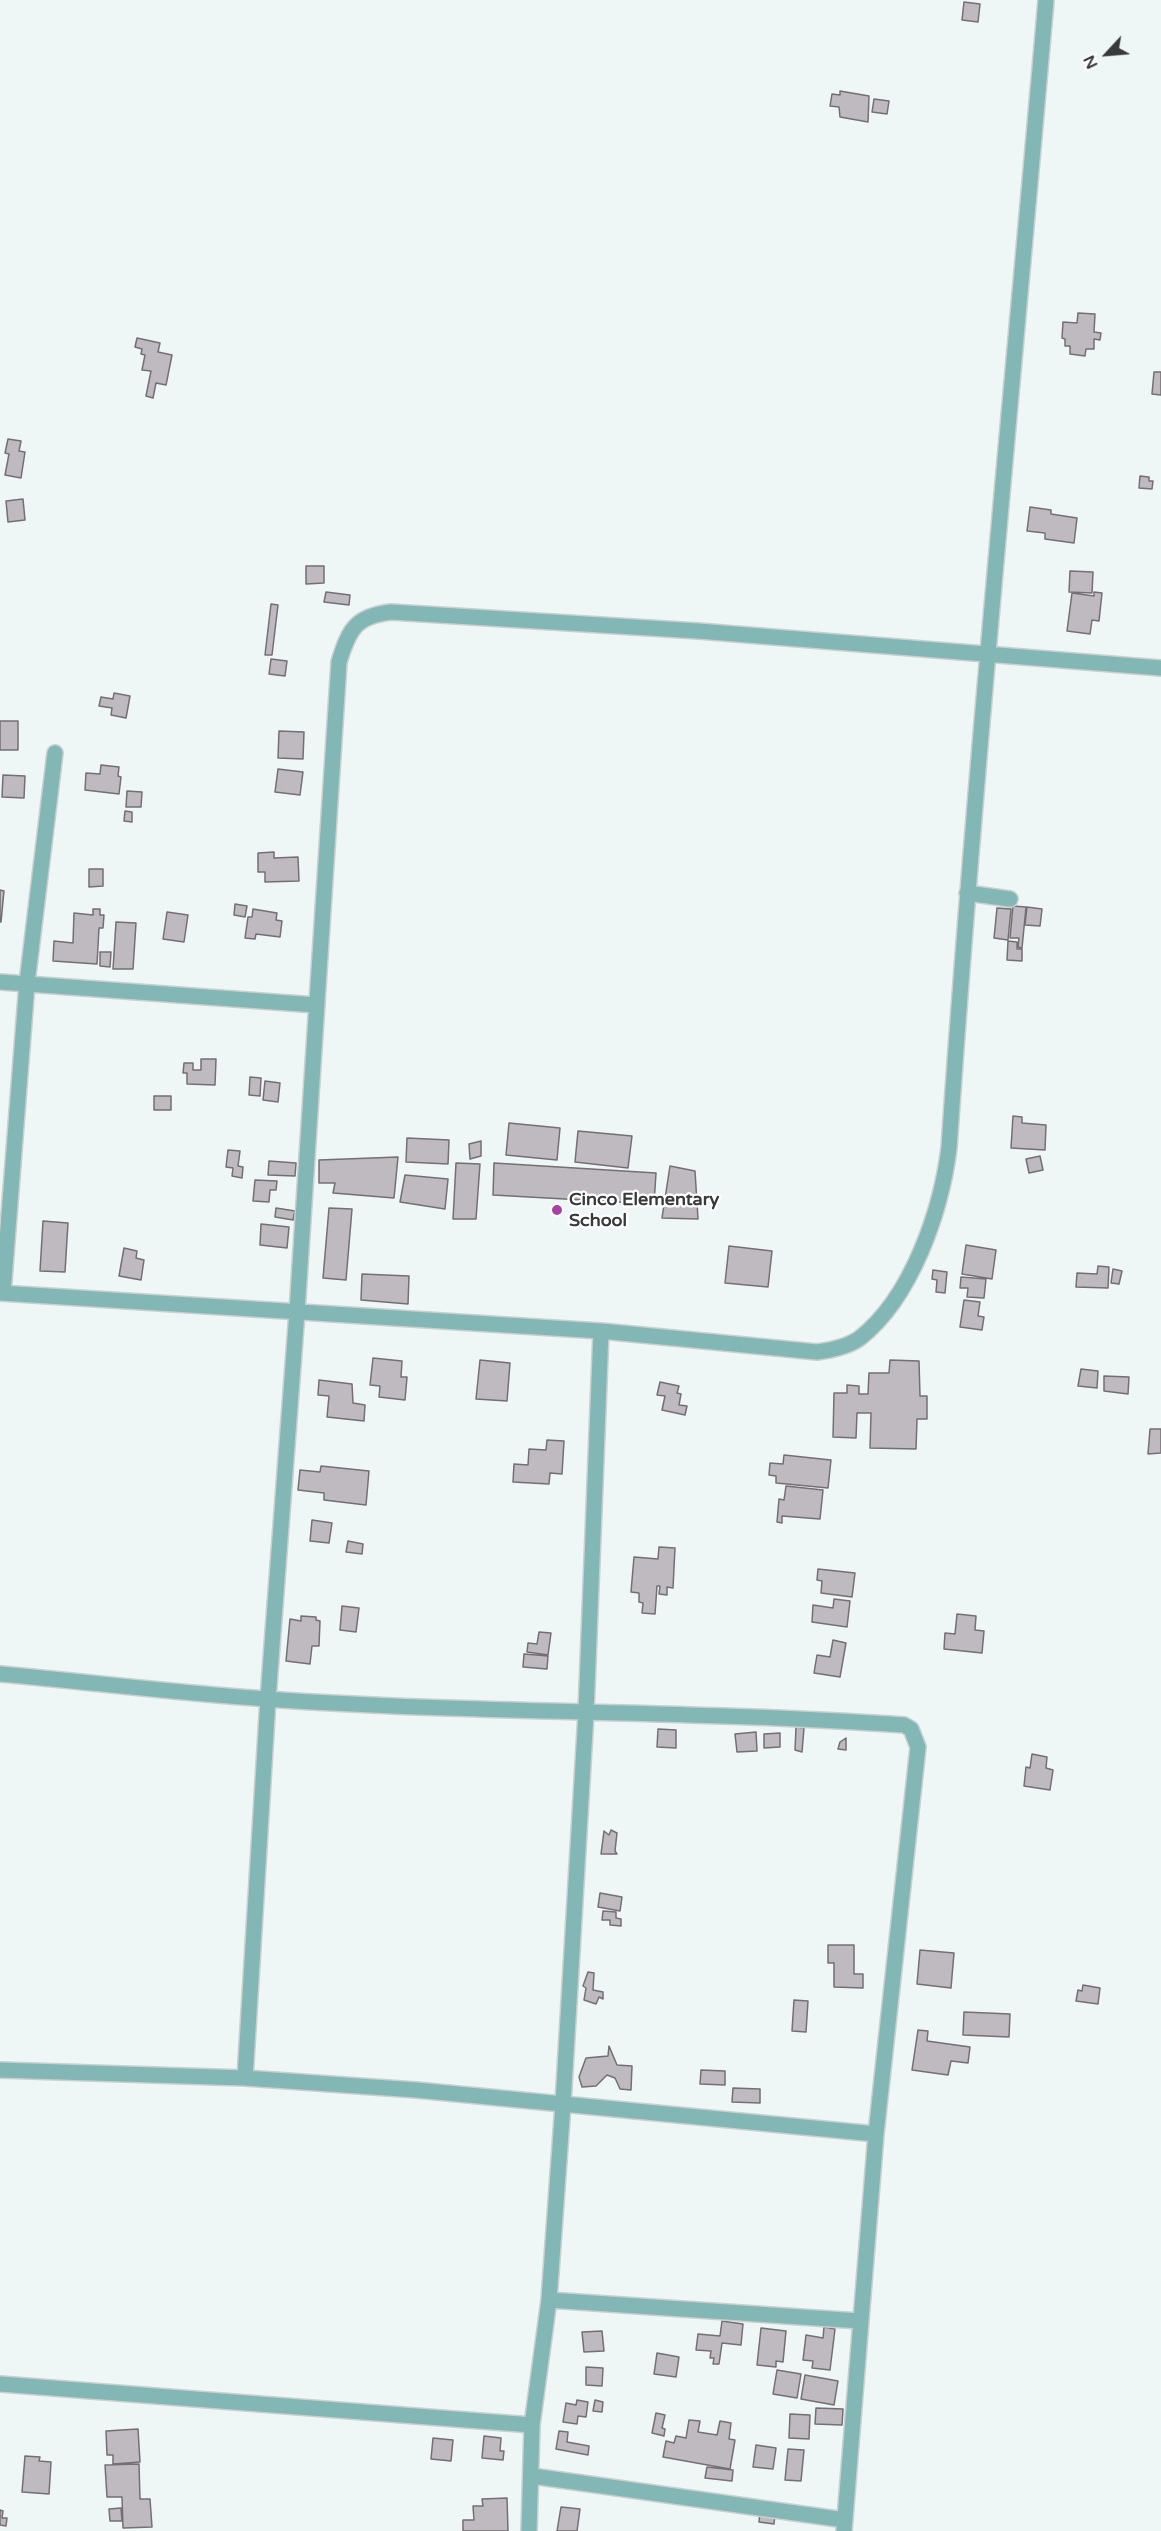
<!DOCTYPE html>
<style>
body{margin:0}
#map{position:relative;width:1161px;height:2531px;overflow:hidden;background:#eff6f6;font-family:"Varela Round",sans-serif}
canvas{display:block}
.north{position:absolute;left:1077px;top:24px;width:60px;height:60px;-webkit-text-stroke:4px #fff;paint-order:stroke;rotate:244deg;font-size:16px;font-weight:700;line-height:24px;text-align:center;color:#373a39}
.north::after{content:'';display:block;margin:auto;width:21px;height:27px;background:#373a39;clip-path:polygon(50% 0,100% 100%,50% 72%,0 100%)}
</style>
<div id="map">
<canvas width="1161" height="2531"></canvas>
<div class="north">N</div>
</div>
<script>
const ctx = document.querySelector('canvas').getContext('2d');
ctx.lineJoin = 'round';
function paint(path, color) { ctx.fillStyle = color; ctx.fill(path, 'evenodd'); }
function stroke(path, color, width, dash) { ctx.strokeStyle = color; ctx.lineWidth = width; ctx.lineCap = dash ? 'butt' : 'round'; ctx.setLineDash(dash || []); ctx.stroke(path); }
function label(font, color, halo, rows, align = 'center') {
  ctx.font = font + ' "Varela Round",sans-serif'; ctx.lineWidth = 4.5; ctx.setLineDash([]); ctx.textBaseline = 'middle'; ctx.strokeStyle = halo; ctx.fillStyle = color; for (const [text, x, y, turn = 0] of rows) {
    ctx.save(); ctx.translate(x, y); ctx.rotate((+turn || 0) * Math.PI / 180); ctx.textAlign = isNaN(turn) ? turn : align; if (halo) ctx.strokeText(text, 0, 0); ctx.fillText(text, 0, 0); ctx.restore();
  }
}
const building = new Path2D(`
 M964,2L980,4L978,22L962,20Z
 M840,91L869,96L868,122L840,117L839,107L830,106L832,94L840,95Z
 M874,99L889,101L887,114L872,112Z
 M1078,313L1095,314L1094,332L1101,333L1100,340L1094,339V349H1086L1085,356L1070,354V346H1065V339L1062,338L1063,322L1077,323Z
 M137,338L160,343L158,352L172,355L166,385L156,383L153,398L146,396L151,371L142,370L145,355L141,354L142,349L135,347Z
 M1154,372H1161V395L1152,394Z
 M8,439L21,441L19,451L25,452L21,478L5,475L9,454L5,453Z
 M1140,476L1149,477V481H1153L1152,489L1139,488Z
 M23,499L25,520L8,522L6,501Z
 M1030,507L1051,510V514L1077,518L1074,543L1045,539V533L1027,531Z
 M306,566H324V583L306,584Z
 M1070,571L1093,572L1092,593L1069,592Z
 M326,592L350,595L349,605L324,602Z
 M1094,592L1102,593L1099,621L1092,620L1090,634L1067,631L1072,593L1094,596Z
 M271,604L278,605L272,655H265Z
 M271,659L287,661L285,676L269,674Z
 M114,693L130,696L126,718L111,715L112,708L99,706L101,697L113,699Z
 M0,721H18V750H0Z
 M279,731L304,732L303,759L278,758Z
 M101,765L119,767L118,776L121,777L119,794L85,790L86,773L100,774Z
 M278,769L303,772L300,795L275,792Z
 M3,775L25,776L24,798L2,797Z
 M127,791L142,792L141,807H126Z
 M125,811L132,812V822L124,821Z
 M274,852V858L298,857L299,881L265,882V872H258V853Z
 M89,869H103V886L89,887Z
 M0,890L4,891L1,922H0Z
 M235,904L247,906L245,917L234,915Z
 M1013,906L1026,907L1022,948L1018,947L1019,938H1010Z
 M1027,907L1042,909L1040,926L1025,925Z
 M997,908L1011,909L1008,940L994,938Z
 M93,909H100V915H104L103,928H99L97,964L53,961L54,941L73,943L74,913L93,915Z
 M253,909L277,913L276,920L282,921L280,937L256,934L255,939L245,938L248,917H252Z
 M167,912L188,915L184,942L163,939Z
 M116,922L136,923L133,969H113Z
 M1008,941L1017,942V949H1022V961L1007,960Z
 M100,952H111L110,967L100,966Z
 M201,1059H216L215,1085L187,1084V1073H183L184,1063H193V1070H201Z
 M250,1077L261,1078L260,1096L249,1095Z
 M265,1081L280,1083L278,1102L263,1100Z
 M154,1096H171V1110H154Z
 M1013,1116L1022,1117V1123L1046,1125L1045,1150L1011,1148Z
 M509,1123L560,1128L557,1160L506,1155Z
 M578,1131L632,1136L628,1168L575,1162Z
 M407,1138L449,1140L448,1164L406,1162Z
 M481,1141V1156L470,1159L469,1144Z
 M228,1150L240,1151L238,1166L243,1167L242,1178L232,1176L233,1168L226,1167Z
 M1040,1156L1043,1170L1029,1173L1026,1159Z
 M398,1157L394,1198L333,1193L335,1183H319V1160Z
 M269,1161L296,1163L295,1176L268,1175Z
 M456,1163L480,1164L476,1219H453Z
 M494,1163L656,1173L654,1204L493,1195Z
 M670,1166L695,1171L698,1219L662,1218Z
 M405,1175L448,1179L445,1209L400,1202Z
 M255,1180L277,1181L276,1190H270L269,1202L253,1201Z
 M276,1208L295,1211L293,1220L275,1217Z
 M329,1208L352,1209L346,1280L323,1278Z
 M43,1221L68,1223L65,1272L40,1271Z
 M261,1224L289,1227L287,1248L260,1245Z
 M966,1245L996,1250L992,1279L962,1274Z
 M729,1246L772,1251L768,1287L725,1283Z
 M124,1248L137,1251L136,1258L144,1260L141,1280L119,1276Z
 M1098,1266L1109,1267L1108,1288L1076,1287L1077,1273L1097,1274Z
 M1113,1269L1122,1271L1119,1284L1111,1283Z
 M933,1270L947,1272L945,1293L936,1292L937,1280L932,1279Z
 M362,1274L409,1276L408,1304L361,1300Z
 M961,1277L986,1279L984,1298L967,1297L968,1288H960Z
 M964,1300L980,1302L978,1316L984,1317L982,1330L960,1327Z
 M373,1358L402,1361L401,1377H407L405,1400L379,1397L380,1386L370,1385Z
 M480,1360L510,1363L507,1401L476,1399Z
 M890,1360L919,1361L920,1396H927V1419H917L916,1449L870,1448L871,1413H857L856,1438L833,1437L834,1393H847V1385L859,1386V1394H868L869,1373H889Z
 M1081,1369L1098,1371L1097,1388L1078,1386Z
 M1104,1376L1129,1377L1128,1394L1104,1391Z
 M319,1380L352,1384L353,1403L365,1405L364,1421L327,1417L329,1396L318,1395Z
 M660,1382L679,1386L677,1393L681,1394L679,1405L687,1406L685,1415L662,1410L665,1396L657,1395Z
 M1150,1429H1161V1453L1148,1454Z
 M547,1440L564,1441L562,1474L550,1473L549,1484L513,1482L514,1464L528,1465L529,1449L546,1450Z
 M784,1455L831,1460L828,1488L776,1483V1476L769,1475L770,1463L783,1464Z
 M321,1466L369,1471L366,1505L324,1500V1493L298,1490L300,1470L320,1472Z
 M786,1486L823,1490L820,1519L782,1516V1523L777,1522L779,1499L784,1500Z
 M312,1520L332,1523L329,1543L310,1541Z
 M348,1541L363,1544L362,1554L346,1552Z
 M659,1547L675,1548L673,1588L667,1587V1595L659,1594L660,1586H657L655,1614L642,1613L643,1603L639,1602V1593L631,1592L634,1557L658,1559Z
 M818,1569L855,1573L852,1597L821,1593L822,1581L817,1580Z
 M834,1599L850,1601L847,1627L812,1622L813,1605L833,1608Z
 M342,1606L359,1608L356,1632L340,1630Z
 M957,1614L976,1616L975,1630L984,1631L982,1653L944,1649L945,1633L955,1634Z
 M301,1616L316,1617V1620L320,1621L319,1646H312L310,1664L286,1661L290,1619L301,1621Z
 M539,1632L551,1633L548,1655L527,1652L528,1643L537,1644Z
 M833,1640L846,1643L840,1677L814,1673L817,1655L830,1657Z
 M524,1654L548,1656L547,1669L523,1667Z
 M796,1727L804,1728L802,1752L795,1750Z
 M658,1729L676,1730V1748L657,1747Z
 M756,1732L757,1751L737,1752L735,1734Z
 M780,1733V1747L764,1748V1734Z
 M846,1738V1750L838,1749L840,1742Z
 M1032,1754L1047,1757L1046,1768L1053,1770L1050,1790L1024,1786L1026,1767L1030,1768Z
 M611,1830L617,1833L615,1851L617,1854H601L604,1831L609,1835Z
 M600,1893L622,1897L620,1911L598,1907Z
 M603,1911L616,1912V1918L621,1919V1926L610,1925V1920H602Z
 M828,1945H854V1974H863V1988L834,1987V1963H828Z
 M920,1950L954,1953L951,1988L917,1984Z
 M588,1972L594,1973L593,1990L603,1992V1999L599,1997L596,2004L584,2000L586,1988L583,1986Z
 M1083,1985L1100,1988L1098,2004L1076,2001L1078,1990L1082,1991Z
 M794,2000L808,2001L806,2032L792,2031Z
 M964,2012L1010,2014L1009,2037L963,2035Z
 M918,2030L928,2031L927,2041L970,2047L968,2063L951,2061L948,2075L912,2070Z
 M609,2046L617,2065L632,2066L631,2090L620,2089L615,2078L607,2075L596,2086L582,2087L579,2077L586,2058L608,2056Z
 M701,2070L725,2071V2085L700,2084Z
 M733,2088L760,2089V2103L732,2102Z
 M722,2321L743,2324L741,2345L722,2343L719,2364H713L714,2358H710L711,2351L696,2350L698,2334L720,2336Z
 M824,2327L835,2329L830,2370L812,2368L813,2361L803,2360L806,2335L823,2338Z
 M761,2328L786,2331L783,2362L776,2361V2367L757,2365Z
 M602,2331L604,2351L584,2352L582,2332Z
 M657,2353L679,2357L676,2377L654,2374Z
 M586,2367L603,2368L602,2386L586,2385Z
 M777,2370L801,2374L797,2398L773,2394Z
 M805,2375L838,2381L834,2405L801,2399Z
 M577,2400L588,2402L586,2417L578,2416L577,2424L563,2422L566,2403L576,2405Z
 M595,2400L603,2402L602,2412L593,2411Z
 M816,2408L843,2409L842,2425L815,2424Z
 M656,2413L665,2415L662,2428L665,2429L664,2436L652,2433Z
 M790,2414L810,2415L809,2439L789,2438Z
 M689,2420L700,2421L698,2432L717,2435L720,2421L731,2423L729,2439L735,2440L730,2469L663,2457L666,2441L674,2443L676,2436L686,2438Z
 M138,2429L140,2462L113,2464V2455H107L106,2431Z
 M559,2431L568,2432L567,2442L589,2446L588,2455L556,2449Z
 M484,2436L501,2438L500,2451H504L503,2460L482,2458Z
 M433,2438L453,2440L451,2461L431,2459Z
 M756,2445L776,2448L773,2469L753,2467Z
 M788,2449L804,2450L801,2481L785,2480Z
 M25,2456L40,2457L39,2461L51,2462L49,2494L22,2492Z
 M139,2464L140,2499H150L152,2527L123,2528L122,2497H107L105,2465Z
 M707,2467L733,2470L732,2481L705,2478Z
 M507,2498L508,2531H463V2520H474L473,2506H483L482,2499Z
 M561,2507L580,2509L577,2531H557Z
 M121,2508L122,2521H110L109,2509Z
 M0,2510L3,2511L2,2518H7L6,2526L0,2525Z
 M760,2512L775,2513L774,2524L759,2522Z`);
paint(building, '#bfbabf');
stroke(building, '#736f73', 1.5);
const minor = new Path2D(`
 M967,893L1010,899
 M0,982L316,1005
 M0,1293L601,1331L817,1352C832,1350 848,1347 860,1338C912,1297 941,1211 949,1148C975,765 1013,383 1046,0
 M3,1293L27,983L55,753
 M0,1674C89,1682 178,1693 267,1699C479,1714 692,1710 904,1725L911,1729L918,1747L876,2134L844,2531
 M0,2070L245,2078L416,2090L876,2134
 M245,2078L268,1699L297,1312L339,662C349,629 356,616 391,612L698,631L1161,668
 M549,2300L860,2321
 M0,2384L532,2425
 M532,2476L845,2520
 M529,2531L532,2425L549,2300L563,2104L586,1713L601,1331`);
stroke(minor, '#cad0d0', 18);
stroke(minor, '#83b7b5', 15);
for (const [x, y, r, color] of [
 [557,1210,6,"#a941a4"]
]) { const dot = new Path2D(); dot.arc(x, y, r, 0, 2 * Math.PI); ctx.fillStyle = color; ctx.fill(dot); stroke(dot, '#fff', 2); }
label('bold 18px', '#373a39', '#fff', [
 ["Cinco Elementary",569,1200],
 ["School",569,1221]
], 'left');
</script>
